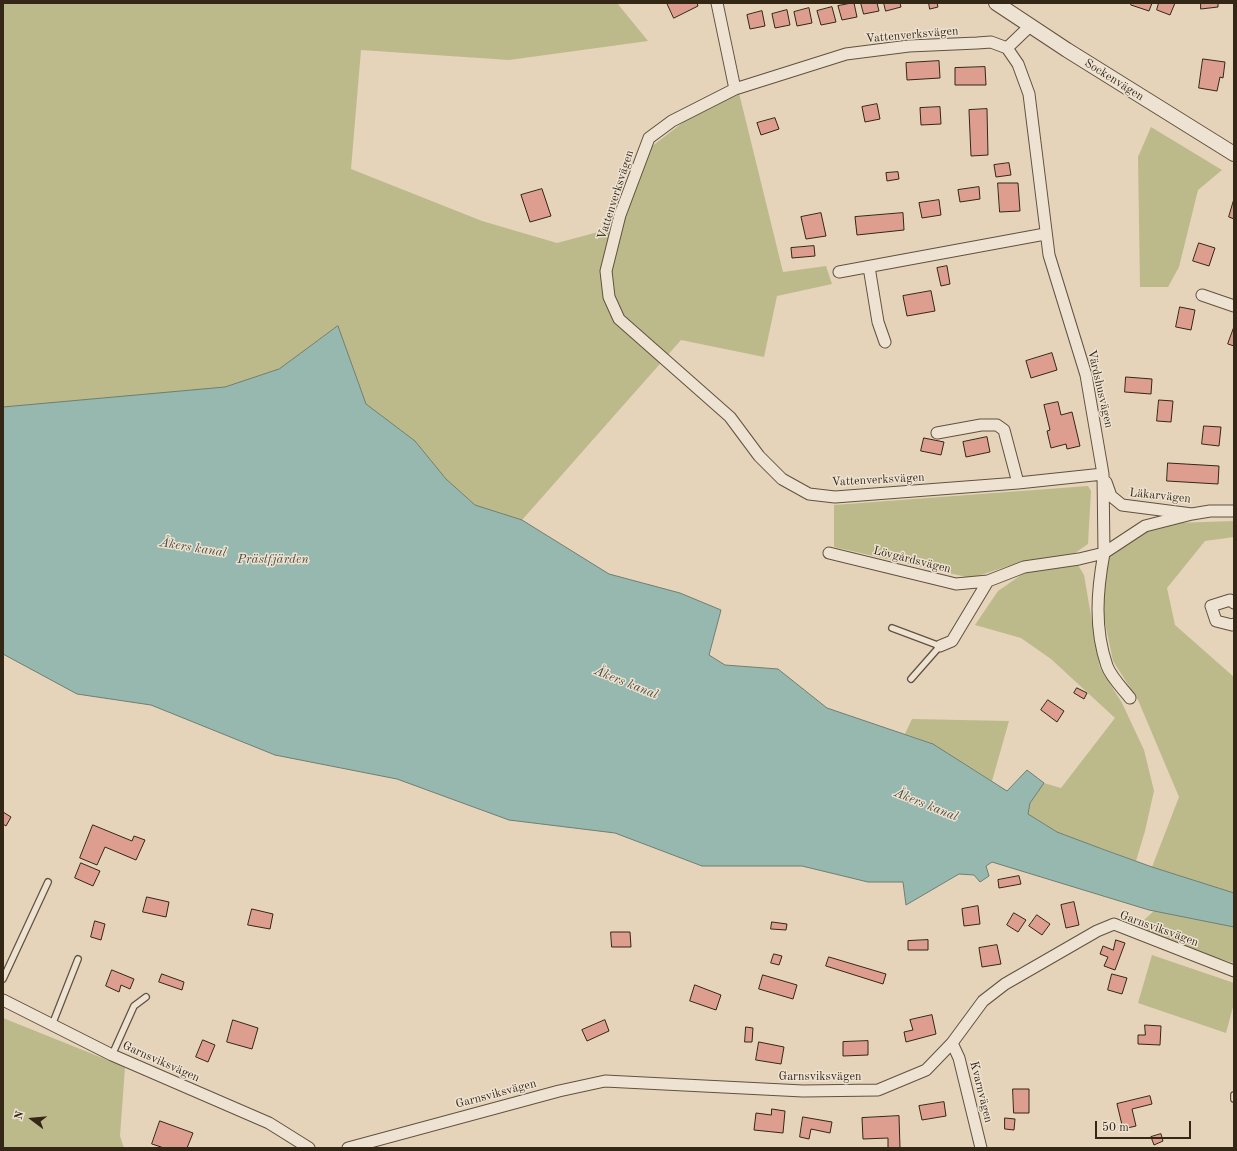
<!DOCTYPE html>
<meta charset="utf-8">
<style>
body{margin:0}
#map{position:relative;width:1237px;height:1151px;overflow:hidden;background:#e5d3ba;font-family:"Old Standard TT",serif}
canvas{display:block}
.frame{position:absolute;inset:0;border:4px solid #342715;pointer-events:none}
.north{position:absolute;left:12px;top:1099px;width:40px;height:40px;-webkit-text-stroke:3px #eee2d2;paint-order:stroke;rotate:286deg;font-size:11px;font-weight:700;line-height:16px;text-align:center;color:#342715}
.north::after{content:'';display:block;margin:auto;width:14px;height:18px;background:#342715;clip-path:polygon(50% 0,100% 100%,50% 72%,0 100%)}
.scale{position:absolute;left:1095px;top:1121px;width:96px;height:18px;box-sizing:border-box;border:2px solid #342715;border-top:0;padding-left:5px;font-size:12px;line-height:14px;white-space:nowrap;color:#342715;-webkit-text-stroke:3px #eee2d2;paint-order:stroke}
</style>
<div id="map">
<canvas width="1237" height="1151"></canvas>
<div class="frame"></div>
<div class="north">N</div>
<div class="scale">50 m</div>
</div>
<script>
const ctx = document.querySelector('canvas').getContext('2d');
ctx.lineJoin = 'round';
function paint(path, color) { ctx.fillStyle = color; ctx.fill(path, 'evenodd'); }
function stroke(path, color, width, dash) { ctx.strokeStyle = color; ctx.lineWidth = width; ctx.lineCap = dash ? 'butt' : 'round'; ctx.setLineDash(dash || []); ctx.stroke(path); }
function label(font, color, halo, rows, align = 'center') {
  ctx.font = font + ' "Old Standard TT",serif'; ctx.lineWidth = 3; ctx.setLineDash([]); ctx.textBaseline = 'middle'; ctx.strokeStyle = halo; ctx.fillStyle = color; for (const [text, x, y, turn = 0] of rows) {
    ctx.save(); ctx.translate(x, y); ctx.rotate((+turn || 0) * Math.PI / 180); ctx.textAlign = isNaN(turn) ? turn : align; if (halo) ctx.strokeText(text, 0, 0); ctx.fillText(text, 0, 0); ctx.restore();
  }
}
paint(new Path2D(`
 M3,3H617L648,41L509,60L361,50L351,169L482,221L557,243L617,227L651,147L690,117L739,93L783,272L826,266L832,284L777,296L764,357L681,340L522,520L475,505L446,479L415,441L366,404L338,326L279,369L225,387L3,436Z
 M1151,127L1222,170L1198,190L1179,267L1168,287H1140L1138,157Z
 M1088,486L1091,491L1088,544L1075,553L1021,562L971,578L834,547V505Z
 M1234,521V537L1205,541L1167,588L1175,625L1234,677V893L1152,867L1179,797L1138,700L1113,661L1103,613L1098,566L1147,524Z
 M1078,565L1084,575L1100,668L1122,703L1144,750L1154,791L1145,831L1136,861L1057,832L1028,814L1030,803L1044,783L1061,788L1115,718L1051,659L1021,638L975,625L998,591L1024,573Z
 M912,719L1009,721L992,781L933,744L905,734Z
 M1154,911L1234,927V963L1195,951L1137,926Z
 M1152,955L1234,983V1003L1226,1033L1138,1003Z
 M3,1018L125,1067L120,1136L124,1148H3Z`), '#bcba8b');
const water = new Path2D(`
 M338,326L366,404L415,441L446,479L475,505L522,520L609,574L680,593L721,610L709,655L725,665L778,669L827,708L933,744L1007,791L1027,770L1044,783L1030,803L1028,814L1057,832L1105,850L1152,867L1234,893V927L1149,910L992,862L986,866L989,876L980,882L974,875L959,874L906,905L903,882H868L802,866H702L615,833L509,820L397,779L275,755L151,705L77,694L3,654V407L225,387L279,369Z`);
paint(water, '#96b8af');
stroke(water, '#6f7e71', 1);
const building = new Path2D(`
 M667,3H697L698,6L674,18Z
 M854,3L857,17L842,20L838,6Z
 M861,3H877L879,11L864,14Z
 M884,3H900L901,7L886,11Z
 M929,3H937L938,7L930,9Z
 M1132,3H1152L1149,11L1131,5Z
 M1159,3H1175L1170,15L1157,10Z
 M1201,3H1218V7L1201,9Z
 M832,7L836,22L821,25L817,11Z
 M809,8L812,23L797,26L794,12Z
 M787,10L790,25L775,28L772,14Z
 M762,11L765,26L750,29L747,15Z
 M1203,59L1225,62L1223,78L1220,77L1217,91L1199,88Z
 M939,61L940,78L907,80L906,63Z
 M985,67L986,85H955V68Z
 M877,104L880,119L865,122L862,107Z
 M940,107L941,124L921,125L920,108Z
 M987,109L988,155L971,156L969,110Z
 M775,118L779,129L761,135L757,123Z
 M1009,163L1011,175L996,177L994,165Z
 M898,172L899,179L887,181L886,173Z
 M998,183H1018L1020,211L1000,212Z
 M979,187L980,199L960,202L958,190Z
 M542,189L551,216L530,222L521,195Z
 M1234,199V219L1229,217Z
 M939,200L941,215L922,218L919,203Z
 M821,213L826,236L806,239L801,217Z
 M903,213L904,230L857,235L855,217Z
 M1199,243L1215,248L1209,266L1193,261Z
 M814,246L815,256L792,258L791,248Z
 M947,266L950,284L941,286L937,268Z
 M931,291L935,311L907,316L903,296Z
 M1180,307L1195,310L1191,330L1176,327Z
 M1234,327V346L1228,344Z
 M1052,353L1057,370L1031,378L1026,361Z
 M1126,377L1152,379L1151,394L1125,392Z
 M1159,400L1173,401L1171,422L1157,421Z
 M1058,402L1061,415L1072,412L1080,446L1067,449L1066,444L1051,448L1047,431L1050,430L1044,405Z
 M1204,426L1221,427L1219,446L1202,444Z
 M987,437L990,452L966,457L963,442Z
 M924,438L944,442L941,455L921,451Z
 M1168,463L1219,466L1218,484L1167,481Z
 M1077,688L1087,693L1084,699L1074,693Z
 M1048,700L1064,711L1057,722L1041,710Z
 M3,812L11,817L6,826L3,824Z
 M93,825L132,841L134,836L145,840L136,860L105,847L97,865L80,858Z
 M81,863L100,871L93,886L75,878Z
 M1019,876L1021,884L999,888L998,880Z
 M147,897L169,902L166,917L143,912Z
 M1074,902L1079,925L1066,928L1061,905Z
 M978,906L980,924L964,926L962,909Z
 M252,909L273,914L270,929L248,925Z
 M1014,913L1026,920L1018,932L1007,925Z
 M1037,915L1050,924L1042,935L1029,926Z
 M95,921L105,924L101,940L91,937Z
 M772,922L787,924L786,930L771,929Z
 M611,932H630L631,947H612Z
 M928,940V950H908V941Z
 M1116,940L1125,943L1115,970L1104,966L1108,957L1100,954L1103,946L1113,950Z
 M997,945L1001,964L982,967L979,948Z
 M774,954L782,956L779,965L771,963Z
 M829,957L886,974L883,984L826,966Z
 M112,970L134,979L130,989L121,985L119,992L106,986Z
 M162,974L184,982L182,990L159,982Z
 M1112,974L1127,978L1122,994L1108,990Z
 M763,975L797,985L793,999L759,989Z
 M695,985L721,995L716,1010L690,1001Z
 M932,1015L936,1034L906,1042L904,1032L913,1030L910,1020Z
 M233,1020L258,1028L252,1049L227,1042Z
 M605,1020L609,1031L587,1041L582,1030Z
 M1145,1025L1161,1026L1160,1045L1138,1044V1035H1145Z
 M746,1027L753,1028L752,1042H745Z
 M203,1040L215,1045L208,1062L196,1057Z
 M868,1041V1055L843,1056V1042Z
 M759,1042L784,1047L781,1064L756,1060Z
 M1013,1089H1029V1113H1014Z
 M1150,1096L1152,1104L1132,1109L1136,1126L1123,1129L1117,1104Z
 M944,1102L946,1116L922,1120L919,1106Z
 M772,1109L785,1111L783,1133L754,1130L756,1113L771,1115Z
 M899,1116L900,1148H888V1138L863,1139L862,1118Z
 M803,1117L832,1122L830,1133L811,1129L809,1139L800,1137Z
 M1005,1118L1015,1119L1014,1130L1005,1129Z
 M160,1121L193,1133L187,1148H164L152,1144Z
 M1161,1134L1163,1141L1154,1145L1151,1137Z`);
paint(building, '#dd9d8f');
stroke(building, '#342715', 1);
const service = new Path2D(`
 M892,628L940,646L911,679
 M3,979L48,882
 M52,1025L78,959
 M112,1055L134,1006L146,997
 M1234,1095V1099`);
const minor = new Path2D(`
 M717,3L735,89
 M1007,48L991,42L977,43L909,46L846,54L735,89L672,121L649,138L620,215L606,271L609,297L619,319L730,417L759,456L782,479L809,494L835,497L1018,483L1103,474
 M1007,48L1031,25
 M869,267L878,322L885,342
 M839,272L1045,234
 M1202,295L1234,306
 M937,433L981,425H997L1004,430L1018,483
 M1106,482L1111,496L1122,505L1192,514L1210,511H1234
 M829,553L956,584L988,581
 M1234,603L1230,600L1211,606L1216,621L1232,625L1234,624
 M940,646L952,641L988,581L1024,567L1079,559L1104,553L1103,474L1086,375L1049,255L1029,94L1018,64L1007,48
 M1130,698C1123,689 1111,677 1107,666C1094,628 1097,591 1104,553L1145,526L1192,514
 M3,1000L112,1055L269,1123L309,1148
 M952,1043L959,1058L981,1148
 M348,1148L559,1091L605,1081L803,1091L878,1090L926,1070L952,1043L983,1001L1005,984L1097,931L1114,924L1234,971`);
const tertiary = new Path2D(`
 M996,3L1067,50L1234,154`);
stroke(service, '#60523e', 8);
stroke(minor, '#60523e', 13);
stroke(tertiary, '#60523e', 16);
stroke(service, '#eee2d2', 5.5);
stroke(minor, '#eee2d2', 11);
stroke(tertiary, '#eee2d2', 14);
label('12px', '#342715', '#eee2d2', [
 ["Vattenverksvägen",912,35,-5],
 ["Sockenvägen",1114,80,32],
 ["Vattenverksvägen",616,195,-72],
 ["Värdshusvägen",1100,389,77],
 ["Vattenverksvägen",878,480,-3],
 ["Läkarvägen",1160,496,6],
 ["Lövgårdsvägen",912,560,14],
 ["Garnsviksvägen",1159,929,20],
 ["Garnsviksvägen",161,1062,24],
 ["Garnsviksvägen",820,1077],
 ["Kvarnvägen",981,1092,76],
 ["Garnsviksvägen",496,1094,-15]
]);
label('italic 13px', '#4c4b3c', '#eee2d2', [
 ["Åkers kanal",193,548,9],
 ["Prästfjärden",273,560],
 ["Åkers kanal",626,683,22],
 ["Åkers kanal",926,805,22]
]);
</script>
